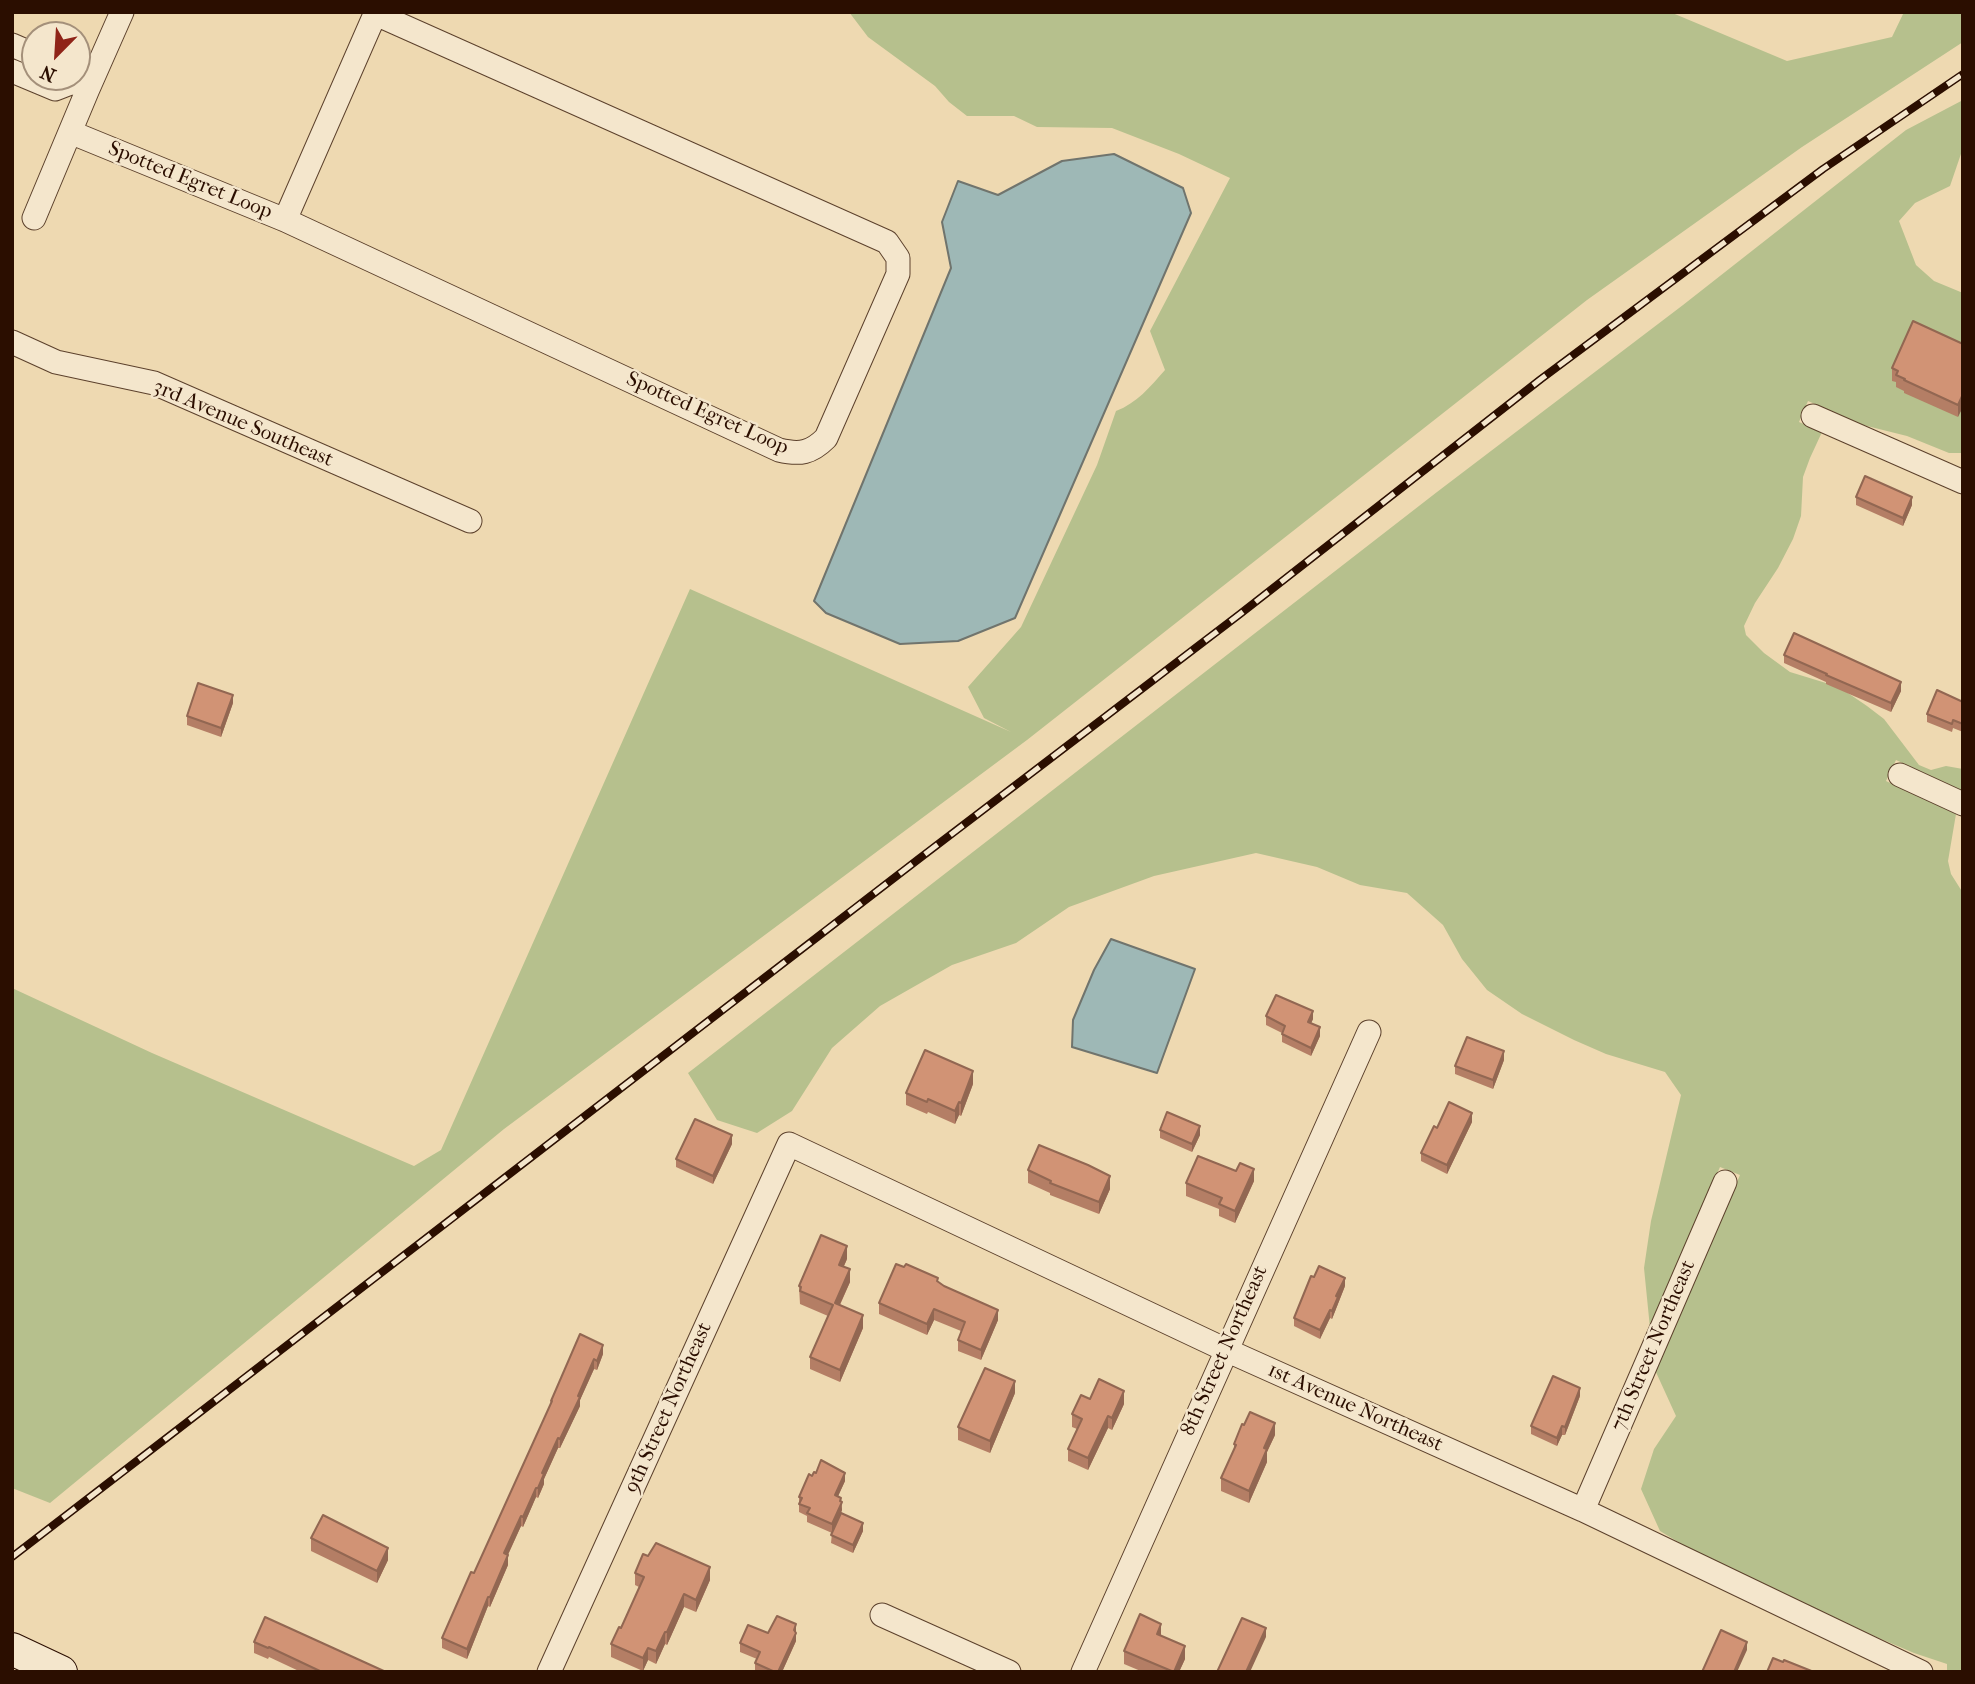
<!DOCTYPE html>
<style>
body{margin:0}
#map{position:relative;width:1975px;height:1684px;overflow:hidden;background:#eed9b1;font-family:"IM FELL French Canon",serif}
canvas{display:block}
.frame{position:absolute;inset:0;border:14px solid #2b0e00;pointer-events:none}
.north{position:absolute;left:21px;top:21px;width:70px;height:70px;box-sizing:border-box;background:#f4e6cc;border:2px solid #a4907a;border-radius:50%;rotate:204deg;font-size:19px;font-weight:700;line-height:28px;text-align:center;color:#2b0e00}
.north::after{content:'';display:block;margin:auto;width:24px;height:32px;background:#8f2418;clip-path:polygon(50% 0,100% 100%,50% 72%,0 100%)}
</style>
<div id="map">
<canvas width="1975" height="1684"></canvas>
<div class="frame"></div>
<div class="north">N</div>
</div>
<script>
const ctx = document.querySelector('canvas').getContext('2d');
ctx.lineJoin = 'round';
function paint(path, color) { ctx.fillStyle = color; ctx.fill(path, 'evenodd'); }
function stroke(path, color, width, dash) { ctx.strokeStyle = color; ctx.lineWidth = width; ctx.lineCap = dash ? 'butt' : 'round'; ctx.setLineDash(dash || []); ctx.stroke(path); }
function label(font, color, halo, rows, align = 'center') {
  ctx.font = font + ' "IM FELL French Canon",serif'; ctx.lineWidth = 5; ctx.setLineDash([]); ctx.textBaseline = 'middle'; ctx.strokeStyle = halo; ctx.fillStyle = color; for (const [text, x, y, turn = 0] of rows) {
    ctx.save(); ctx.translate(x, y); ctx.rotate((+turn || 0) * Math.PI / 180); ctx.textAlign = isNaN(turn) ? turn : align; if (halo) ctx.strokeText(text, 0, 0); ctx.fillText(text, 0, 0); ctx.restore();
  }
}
paint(new Path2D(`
 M849,12H1670L1787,61L1892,37L1904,12H1963V42L1802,147L1587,300L1027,740L504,1129L50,1503L12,1488V988L152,1053L414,1166L441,1150L690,589L1011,732L984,718L968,687L1021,627L1097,465L1116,411C1137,403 1150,387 1165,370L1150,331L1230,178L1179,154L1112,128L1037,127L1014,116H967L949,102L935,86L868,37Z
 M1963,100V148L1950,186L1915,203L1899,221L1916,265L1934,281L1963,293V453H1949L1907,436L1863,425L1808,401L1799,422L1822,432L1810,458L1803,477L1801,516L1793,539L1778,568L1755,603L1744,626L1746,635L1764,653L1790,672L1839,687L1867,706L1884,719L1919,765L1931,770L1946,766L1963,769V791L1896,760L1886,781L1956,814L1948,861L1951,874L1963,893V1672H1947V1664L1914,1653L1874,1636L1688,1548L1660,1531L1641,1489L1654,1449L1676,1416L1655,1370L1740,1175L1720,1167L1650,1328L1644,1268L1651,1221L1681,1095L1665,1072L1606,1054L1574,1040L1522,1014L1487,990L1462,959L1443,925L1407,893L1360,885L1317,867L1256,853L1154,876L1069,907L1016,943L952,965L880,1006L832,1048L792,1111L757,1133L717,1120L688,1073L1437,492L1683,305L1906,130Z`), '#b6c08d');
const water = new Path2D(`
 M1114,154L1183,188L1191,213L1015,618L958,641L900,644L826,613L814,601L951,268L942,222L958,181L998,195L1062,161Z
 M1111,939L1195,969L1157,1073L1072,1047L1073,1020L1094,970Z`);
paint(water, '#9eb8b6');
stroke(water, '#70746d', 2);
const street = new Path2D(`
 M12,45L35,55
 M12,71L55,89L73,82L70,77
 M88,89L122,12
 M70,132L285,220L779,450C800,455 811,453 826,438L898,274V258L887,242L376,14
 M34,218L88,89L73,82
 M285,220L376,12
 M12,342L56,362L154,383L470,521
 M1813,416L1963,482
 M1900,775L1963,804
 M1583,1510L1725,1182
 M882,1615L1009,1672
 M549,1672L789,1144L1226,1350L1583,1510L1921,1672
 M1083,1672L1369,1032`);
const secondary = new Path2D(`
 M12,1649L61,1672`);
stroke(street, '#5c412c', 25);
stroke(secondary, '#2b0e00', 34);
stroke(street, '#f4e6cc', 23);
stroke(secondary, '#f4e6cc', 32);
const rail = new Path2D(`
 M12,1557L920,858L1240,614L1541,379L1823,169L1963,74`);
stroke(rail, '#2b0e00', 8);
stroke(rail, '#f4e6cc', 5, [16]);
paint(new Path2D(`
 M1963,344L1958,417L1904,393V391L1896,387V382L1892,381V368Z
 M1856,497L1912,505L1903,526L1856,505Z
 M1784,655L1901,691L1891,712L1826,684V682L1784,663Z
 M1963,702V732L1953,728L1952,732L1927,722V714Z
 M233,703L221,737L187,725V716Z
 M1266,1016L1313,1019L1311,1023L1320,1036L1311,1056L1282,1042V1033L1266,1025Z
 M1504,1060L1493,1089L1455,1074V1066Z
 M973,1084L961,1116L959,1115L955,1124L928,1112L927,1114L906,1105V1093Z
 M1472,1122L1447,1174L1421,1161V1153L1437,1128Z
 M1160,1130L1200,1135L1192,1152L1160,1138Z
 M732,1144L713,1184L676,1167V1159Z
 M1028,1170L1110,1189L1099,1214L1050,1195V1193L1028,1183Z
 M1254,1181L1235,1223L1219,1216V1209L1186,1196V1183Z
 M847,1259L844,1266L850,1282L840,1305L863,1328L840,1382L810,1369V1357L828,1316L800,1304L799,1286Z
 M938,1282L998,1320L981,1360L958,1351V1340L961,1331L934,1320L927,1335L879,1314V1303Z
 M1345,1286L1332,1319L1330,1318L1320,1339L1294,1326V1318Z
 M603,1345V1354L597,1370L594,1369L580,1400V1406L560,1448H558L544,1479V1484L538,1498L536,1497L523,1527L521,1526L508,1555V1565L490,1607L488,1606L467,1659L442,1648V1638L474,1573L551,1404V1401Z
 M1015,1393L990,1453L958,1440V1427Z
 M1580,1396L1565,1435H1562L1557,1446L1531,1434V1426Z
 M1090,1399L1124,1404L1112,1430L1108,1428L1088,1470L1068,1461V1449L1077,1429L1072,1427V1414Z
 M1275,1435L1267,1452V1462L1249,1503L1221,1491V1478L1234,1451V1444Z
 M812,1476L845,1481L838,1496L841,1501L842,1510L841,1513L863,1531L853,1553L831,1543L832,1533L807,1522V1516L799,1512V1497Z
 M311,1538L388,1560L377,1583L311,1551Z
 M635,1573L710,1580L696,1612L684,1607L667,1645L665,1644L656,1664L648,1660L643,1671L611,1657V1644L621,1628L639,1587L635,1585Z
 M796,1624V1641L782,1672L755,1671V1663L757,1659L740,1652V1643Z
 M1161,1636L1185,1659L1179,1672H1143L1124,1664V1651Z
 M254,1642L386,1672H301L269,1657L268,1659L254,1653Z`), '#b47e65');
paint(new Path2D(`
 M1963,394V407L1958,417V405Z
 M1912,497V505L1903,526V518Z
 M1901,682V691L1891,712V703Z
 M233,695V703L221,737V728Z
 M1313,1011V1019L1308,1030V1022Z
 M1320,1027V1036L1311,1056V1048Z
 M1504,1051V1060L1493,1089V1080Z
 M973,1071V1084L961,1116V1103Z
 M959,1102V1115L955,1124V1111Z
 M1472,1113V1122L1447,1174V1165Z
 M1200,1126V1135L1192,1152V1144Z
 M732,1135V1144L713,1184V1176Z
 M1254,1169V1181L1235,1223V1211Z
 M1110,1176V1189L1099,1214V1202Z
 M847,1246V1259L839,1277V1265Z
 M850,1269V1282L835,1315V1303Z
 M1345,1278V1286L1332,1319V1311L1336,1296Z
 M934,1309V1320L927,1335V1324Z
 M998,1310V1320L981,1360V1350Z
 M1330,1310V1318L1320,1339V1330Z
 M863,1315V1328L840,1382V1370Z
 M603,1345V1354L597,1370V1361Z
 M594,1359V1369L580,1400V1406L560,1448V1439Z
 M1015,1381V1393L990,1453V1441Z
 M1580,1388V1396L1565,1435V1427Z
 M1124,1391V1404L1112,1430V1418Z
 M1108,1416V1428L1088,1470V1458Z
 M1275,1423V1435L1267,1452V1462L1249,1503V1491L1264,1448Z
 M1562,1426V1435L1557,1446V1438Z
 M558,1438V1448L544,1479V1484L538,1498V1488L542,1473Z
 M845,1473V1481L835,1503V1495Z
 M536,1488V1497L523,1527V1517Z
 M841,1498L842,1510L832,1533V1524Z
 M521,1516V1526L504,1563V1553Z
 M863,1523V1531L853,1553V1545Z
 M388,1548V1560L377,1583V1571Z
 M508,1555V1565L490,1607V1597Z
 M710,1567V1580L696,1612V1600Z
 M684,1594V1607L667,1645V1632Z
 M488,1597V1606L467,1659V1649Z
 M796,1624V1641L782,1672H778Z
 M1161,1624V1636L1157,1634Z
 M1266,1628V1637L1250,1672H1246Z
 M665,1632V1644L656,1664V1651Z
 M1747,1642V1650L1737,1672H1734Z
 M1185,1646V1659L1179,1672H1174Z
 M648,1648V1660L643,1671V1658Z`), '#926752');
const building = new Path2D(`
 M1913,321L1963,344V394L1958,405L1904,380L1905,379L1896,375L1898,371L1892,368Z
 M1865,476L1912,497L1903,518L1856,497Z
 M1794,633L1901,682L1891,703L1826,675L1827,674L1784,655Z
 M198,683L233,695L221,728L187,716Z
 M1937,690L1963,702V724L1953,720L1952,724L1927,714Z
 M1276,995L1313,1011L1308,1022L1320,1027L1311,1048L1282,1034L1285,1026L1266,1016Z
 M1467,1037L1504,1051L1493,1080L1455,1066Z
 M925,1050L973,1071L961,1103L959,1102L955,1111L928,1099L927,1102L906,1093Z
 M1449,1102L1472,1113L1447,1165L1421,1153L1434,1126L1437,1128Z
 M1167,1112L1200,1126L1192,1144L1160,1130Z
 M695,1119L732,1135L713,1176L676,1159Z
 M1039,1145L1088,1165L1110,1176L1099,1202L1050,1183L1051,1181L1028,1170Z
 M1198,1156L1236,1171L1240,1163L1254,1169L1235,1211L1219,1204L1222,1198L1186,1183Z
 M821,1235L847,1246L839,1265L850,1269L835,1303L863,1315L840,1370L810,1357L833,1305L800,1291L801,1287L799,1286Z
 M896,1264L904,1267L906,1264L938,1278L937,1281L944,1286L998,1310L981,1350L958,1340L965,1322L934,1309L927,1324L879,1303Z
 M1319,1266L1345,1278L1336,1296L1338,1297L1332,1311L1330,1310L1320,1330L1294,1318L1311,1276L1314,1277Z
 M580,1334L603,1345L597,1361L594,1359L578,1396L580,1397L560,1439L558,1438L542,1473L544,1474L538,1488H536L523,1517L521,1516L504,1553L508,1555L490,1597H488L467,1649L442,1638L471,1572L474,1573L552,1401H551Z
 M985,1368L1015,1381L990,1441L958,1427Z
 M1553,1376L1580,1388L1565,1427L1562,1426L1557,1438L1531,1426Z
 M1099,1379L1124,1391L1112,1418L1108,1416L1088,1458L1068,1449L1082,1419L1072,1414L1081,1395L1090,1399Z
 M1250,1412L1275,1423L1264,1448L1267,1449L1249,1491L1221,1478L1236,1445L1234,1444L1242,1424L1244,1425Z
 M821,1460L845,1473L835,1495L841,1498L840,1501L842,1502L832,1524L807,1513L810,1508L799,1504L802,1498L799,1497L809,1474L812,1476L814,1472L816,1473Z
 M841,1513L863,1523L853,1545L831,1535Z
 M323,1515L388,1548L377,1571L311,1538Z
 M656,1543L710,1567L696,1600L684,1594L667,1632H665L656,1651L648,1648L643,1658L611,1644L619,1627L621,1628L644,1577L635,1573L643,1554L648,1556Z
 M1140,1614L1161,1624L1157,1634L1185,1646L1174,1672L1124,1651Z
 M777,1616L796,1624L794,1630L796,1633L778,1672H775L755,1663L760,1652L740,1643L748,1625L768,1633Z
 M265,1617L386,1672H322L269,1647L268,1648L254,1642Z
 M1242,1618L1266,1628L1246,1672H1217Z
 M1721,1630L1747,1642L1734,1672H1702Z
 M1773,1658L1783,1662L1784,1660L1814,1672H1767Z`);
paint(building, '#d19375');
stroke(building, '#926752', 2);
label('21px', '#2b0e00', '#f4e6cc', [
 ["Spotted Egret Loop",190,181,22],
 ["Spotted Egret Loop",707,414,24],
 ["3rd Avenue Southeast",243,424,23],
 ["7th Street Northeast",1654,1346,-67],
 ["8th Street Northeast",1225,1351,-66],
 ["9th Street Northeast",669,1408,-66],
 ["1st Avenue Northeast",1355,1408,24]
]);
</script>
